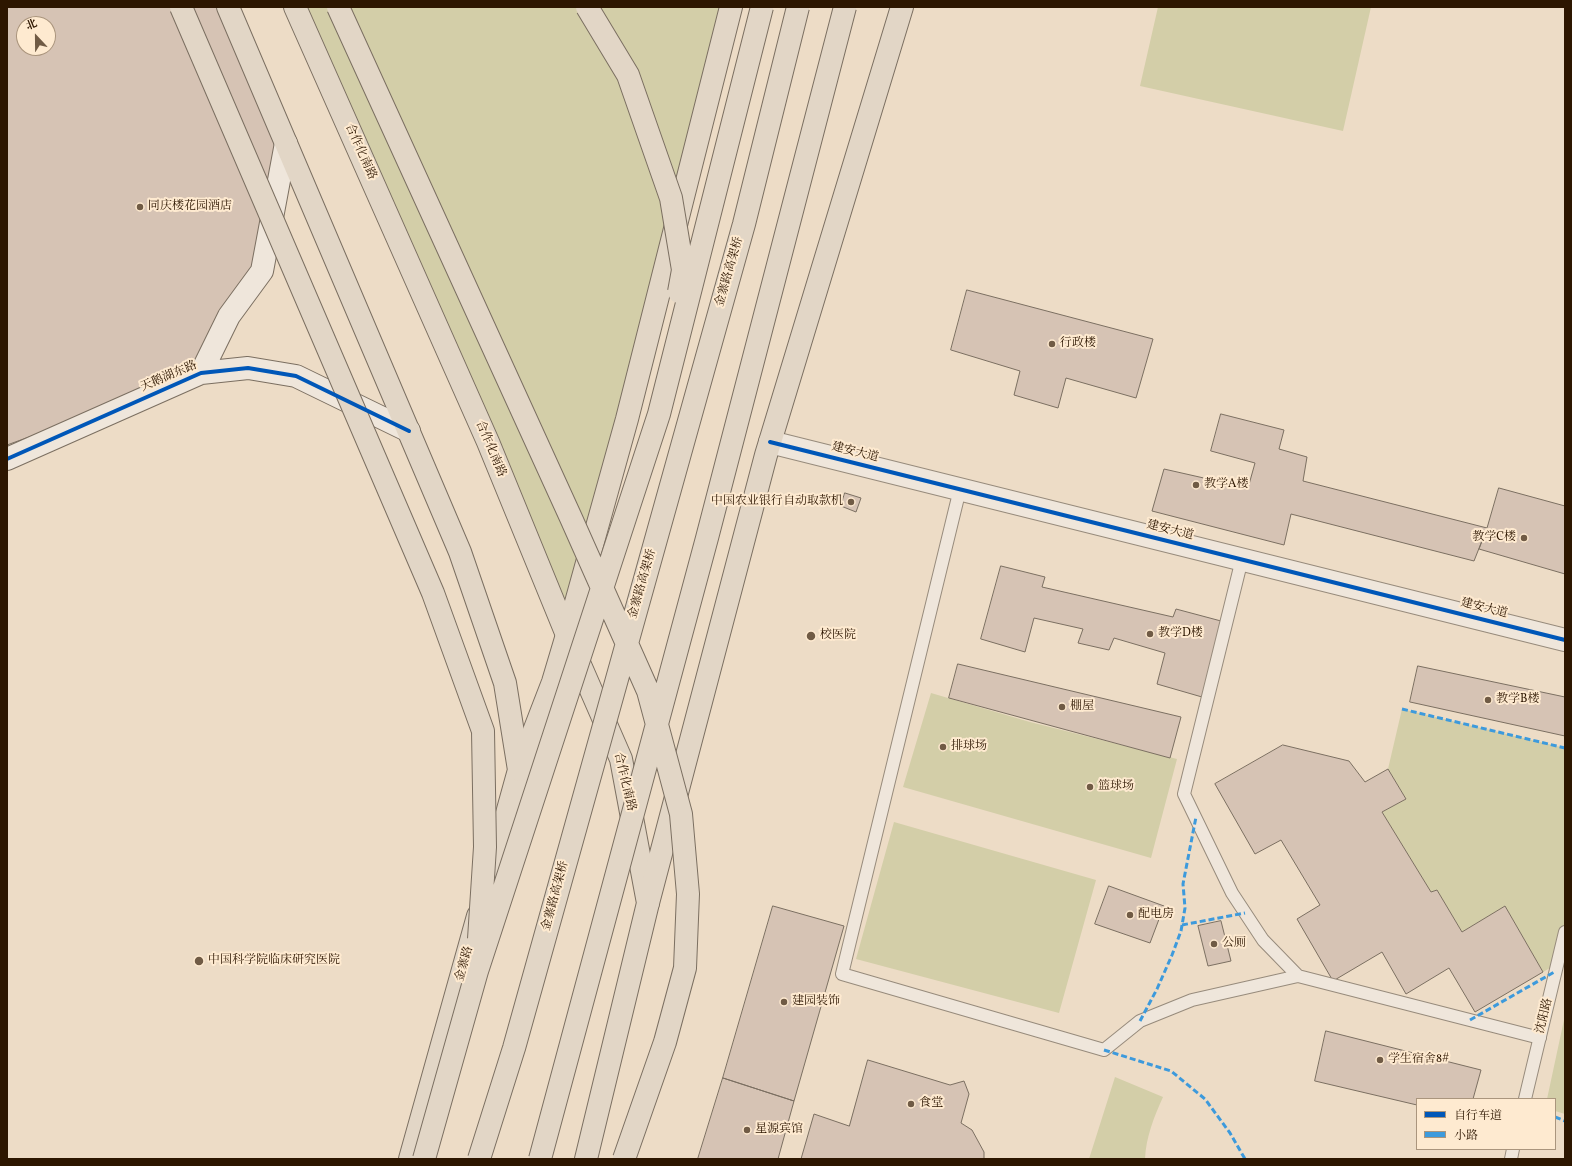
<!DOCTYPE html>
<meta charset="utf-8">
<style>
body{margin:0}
#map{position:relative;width:1572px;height:1166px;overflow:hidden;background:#eddcc6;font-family:Vollkorn,"Noto Serif SC",serif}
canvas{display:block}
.frame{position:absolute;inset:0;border:8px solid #2d1600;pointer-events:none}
.legend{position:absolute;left:1416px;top:1098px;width:140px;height:52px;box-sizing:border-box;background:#feead0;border:1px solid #aa957d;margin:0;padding:5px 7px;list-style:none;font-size:12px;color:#2d1600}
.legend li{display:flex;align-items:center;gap:8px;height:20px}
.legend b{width:20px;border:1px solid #aa957d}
.north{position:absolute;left:16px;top:16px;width:40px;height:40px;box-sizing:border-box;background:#feead0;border:1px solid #aa957d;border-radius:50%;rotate:338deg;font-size:11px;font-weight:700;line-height:16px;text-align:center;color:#2d1600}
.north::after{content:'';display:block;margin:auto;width:14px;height:18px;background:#705b45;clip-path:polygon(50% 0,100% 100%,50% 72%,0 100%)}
</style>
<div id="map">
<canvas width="1572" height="1166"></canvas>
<div class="frame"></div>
<ul class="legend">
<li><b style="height:5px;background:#0057b8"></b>自行车道</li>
<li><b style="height:5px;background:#3d9adc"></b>小路</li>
</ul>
<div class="north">北</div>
</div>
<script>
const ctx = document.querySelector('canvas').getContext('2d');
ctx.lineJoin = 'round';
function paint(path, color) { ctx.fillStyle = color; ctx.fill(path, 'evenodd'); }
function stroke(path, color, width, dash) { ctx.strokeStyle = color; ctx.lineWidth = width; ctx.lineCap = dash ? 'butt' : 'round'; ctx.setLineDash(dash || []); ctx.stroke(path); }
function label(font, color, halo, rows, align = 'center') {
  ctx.font = font + ' Vollkorn,"Noto Serif SC",serif'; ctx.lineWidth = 4; ctx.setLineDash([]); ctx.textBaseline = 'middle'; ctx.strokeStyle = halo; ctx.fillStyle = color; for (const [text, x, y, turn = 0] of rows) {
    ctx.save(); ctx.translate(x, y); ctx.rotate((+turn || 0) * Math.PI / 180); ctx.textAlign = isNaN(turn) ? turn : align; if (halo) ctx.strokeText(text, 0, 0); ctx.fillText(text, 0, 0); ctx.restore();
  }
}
paint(new Path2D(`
 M295,7H731L567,635Z
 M1158,7H1371L1343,131L1140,86Z
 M931,693L1030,722L1177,759L1151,858L903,787Z
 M1402,709L1565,748V932L1557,964L1543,972L1505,906L1462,932L1437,890L1431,892L1382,812L1406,799L1388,769Z
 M894,822L1096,880L1059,1013L856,959Z
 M1565,1015V1114L1555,1111V1099H1547Z
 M1115,1077L1163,1097C1154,1117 1146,1137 1145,1159H1089Z`), '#d3cea8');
const building = new Path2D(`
 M7,7H228L286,143L262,271L178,383L7,445ZM24,24H48V48H24Z
 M967,290L1153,339L1136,398L1066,378L1058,408L1014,395L1020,371L951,350Z
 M1221,414L1284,430L1279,449L1307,457L1303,481L1487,528L1474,561L1291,514L1284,545L1152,511L1164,469L1248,488L1255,463L1211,451Z
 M1499,488L1565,506V574L1479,549L1487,528Z
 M845,493L861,498L856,512L841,506Z
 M1001,566L1045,577L1042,587L1173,617L1176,609L1221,621L1202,697L1157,684L1165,653L1114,638L1109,650L1078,643L1083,629L1034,618L1025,652L981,639Z
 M958,664L1181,717L1170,758L949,698Z
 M1418,666L1565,697V736L1410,702Z
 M1283,745L1349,761L1365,782L1388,769L1406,799L1382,812L1431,892L1437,890L1462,932L1505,906L1543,972L1475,1012L1449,968L1406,994L1382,952L1333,981L1297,919L1320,905L1281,840L1255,854L1215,784Z
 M1109,886L1164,906L1150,943L1095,924Z
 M773,906L844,926L794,1101L723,1078Z
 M1221,921L1231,961L1208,966L1198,926Z
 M1326,1031L1481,1070L1473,1099H1417V1105L1315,1081Z
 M868,1060L950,1085L964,1081L969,1094L961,1123L972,1130L984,1152V1159H801L814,1114L849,1126Z
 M723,1078L794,1101L778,1159H698Z`);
paint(building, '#d6c3b4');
stroke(building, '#7b6f61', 1);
const lane = new Path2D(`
 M960,489L842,974L1104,1050L1140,1021L1192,1000L1298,976
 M1242,559L1184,794L1232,893L1263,940L1298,976L1540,1038
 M1525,1099L1565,932
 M1511,1159L1513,1149`);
const street = new Path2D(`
 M770,442L1565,640`);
const secondary = new Path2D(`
 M201,373L229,316L262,271L286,143
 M7,459L201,373L248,368L296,376L409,431`);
const primary = new Path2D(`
 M228,7L460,552L505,683L519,770L488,882
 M295,7L488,442L567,635L621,759L648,903L586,1159
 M410,1159L478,916`);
const highway = new Path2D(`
 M519,770L553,682L567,635L627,419L731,7
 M648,903L766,455L902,7`);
stroke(lane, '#978b7c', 14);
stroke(street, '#978b7c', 24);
stroke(secondary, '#7b6f61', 24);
stroke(primary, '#7b6f61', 24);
stroke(highway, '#7b6f61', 24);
stroke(lane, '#efe6db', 12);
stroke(street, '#efe6db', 22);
stroke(secondary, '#efe6db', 22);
stroke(primary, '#e2d6c6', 22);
stroke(highway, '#e2d6c6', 22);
const highwayBridge = new Path2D(`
 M181,7L433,593L483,731L485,847L479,939
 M338,7L571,518L648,691L681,814L688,894L685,968L665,1042L624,1159
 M587,7L628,75L671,198L683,270L679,292
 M424,1159L477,971L659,414L762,7
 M479,1159L514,1048L744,224L798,7
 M540,1159L707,538L845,7`);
stroke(highwayBridge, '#7b6f61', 24, []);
stroke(highwayBridge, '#e2d6c6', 22);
stroke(new Path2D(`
 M1402,709L1565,748
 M1182,925L1245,913
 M1470,1020L1556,971
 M1140,1021L1157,989L1172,955L1181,931L1185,908L1183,884L1196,817
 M1104,1050L1171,1071L1205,1099L1230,1133L1245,1159
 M1555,1117L1565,1121`), '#3d9adc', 3, [6, 3]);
stroke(new Path2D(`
 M770,442L1565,640
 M7,459L201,373L248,368L296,376L409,431`), '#0057b8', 4);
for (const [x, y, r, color] of [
 [140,207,4,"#705b45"],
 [1052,344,4,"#705b45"],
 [1196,485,4,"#705b45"],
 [851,502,4,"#705b45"],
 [1524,538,4,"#705b45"],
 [1150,634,4,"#705b45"],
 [811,636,5,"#705b45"],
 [1488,700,4,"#705b45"],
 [1062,707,4,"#705b45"],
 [943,747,4,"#705b45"],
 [1090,787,4,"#705b45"],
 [1130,915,4,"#705b45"],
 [1214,944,4,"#705b45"],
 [199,961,5,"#705b45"],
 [784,1002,4,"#705b45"],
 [1380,1060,4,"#705b45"],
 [911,1104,4,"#705b45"],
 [747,1130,4,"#705b45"]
]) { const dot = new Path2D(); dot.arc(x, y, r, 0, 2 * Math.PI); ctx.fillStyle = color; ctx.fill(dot); stroke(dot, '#feead0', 1.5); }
label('12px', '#2d1600', '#feead0', [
 ["合作化南路",360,152,66],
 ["金寨路高架桥",730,272,-74],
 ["天鹅湖东路",169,377,-23],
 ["合作化南路",490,449,67],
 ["建安大道",855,453,14],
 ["建安大道",1170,531,14],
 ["金寨路高架桥",643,584,-74],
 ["建安大道",1484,609,14],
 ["合作化南路",624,782,77],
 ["金寨路高架桥",556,896,-75],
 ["金寨路",465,964,-74],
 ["沈阳路",1545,1016,-76]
]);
label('12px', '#2d1600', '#feead0', [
 ["同庆楼花园酒店",148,207],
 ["行政楼",1060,344],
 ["教学A楼",1204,485],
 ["中国农业银行自动取款机",843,502,"right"],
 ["教学C楼",1516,538,"right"],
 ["教学D楼",1158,634],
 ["校医院",820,636],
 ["教学B楼",1496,700],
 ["棚屋",1070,707],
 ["排球场",951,747],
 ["篮球场",1098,787],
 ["配电房",1138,915],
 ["公厕",1222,944],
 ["中国科学院临床研究医院",208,961],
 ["建园装饰",792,1002],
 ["学生宿舍8#",1388,1060],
 ["食堂",919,1104],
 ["星源宾馆",755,1130]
], 'left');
</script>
